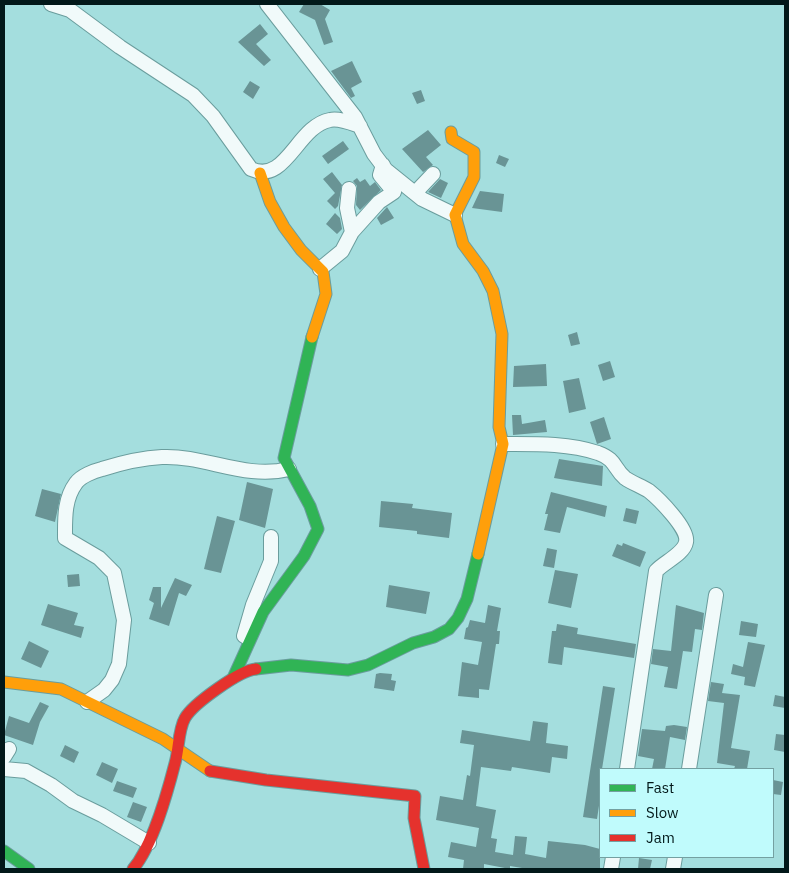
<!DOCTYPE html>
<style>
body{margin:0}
#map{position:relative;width:789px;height:873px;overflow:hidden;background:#a4dede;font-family:"IBM Plex Sans",sans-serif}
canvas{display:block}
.frame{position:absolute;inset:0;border:5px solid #021819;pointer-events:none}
.legend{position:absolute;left:599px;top:768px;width:175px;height:90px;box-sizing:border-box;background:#c0fbfc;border:1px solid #74a0a1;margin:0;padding:6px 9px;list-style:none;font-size:15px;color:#021819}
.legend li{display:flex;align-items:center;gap:10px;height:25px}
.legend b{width:25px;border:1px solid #74a0a1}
</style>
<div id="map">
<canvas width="789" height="873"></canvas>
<div class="frame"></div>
<ul class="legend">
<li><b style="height:6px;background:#30b455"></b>Fast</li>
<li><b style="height:6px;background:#ff9f0a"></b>Slow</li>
<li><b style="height:6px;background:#e5322d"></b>Jam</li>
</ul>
</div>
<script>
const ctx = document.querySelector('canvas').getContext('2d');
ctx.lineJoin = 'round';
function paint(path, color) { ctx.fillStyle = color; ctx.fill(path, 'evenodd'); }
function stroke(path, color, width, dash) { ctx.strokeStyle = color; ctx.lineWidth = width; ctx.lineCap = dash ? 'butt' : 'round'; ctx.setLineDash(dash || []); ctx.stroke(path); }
paint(new Path2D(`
 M304,4H320L330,10L325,19L333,42L324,45L315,20L299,12Z
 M260,24L268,34L256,44L271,60L264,66L238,42Z
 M352,61L362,82L351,88L355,96L351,98L331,71Z
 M250,81L260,87L253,99L243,92Z
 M421,90L425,101L417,104L412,93Z
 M428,130L441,145L426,157L433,165L423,172L402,149Z
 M343,141L349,149L328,164L322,156Z
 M499,155L509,159L505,167L496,163Z
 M332,172L342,185L338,206L335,209L327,201L335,193L323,179Z
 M357,178L360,182L365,179L370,186L375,182L381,190L360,210L356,205L357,186L353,181Z
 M440,179L448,183L441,198L428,192Z
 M480,191L504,194L502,212L472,208Z
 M387,207L394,218L381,225L377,218Z
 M335,213L340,218L342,229L337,234L326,224Z
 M577,332L580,344L571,346L568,335Z
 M610,361L615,377L603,381L598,365Z
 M546,364L547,386L513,387L514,366Z
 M579,378L586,409L569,413L563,381Z
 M512,415H521L522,424L545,420L547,432L513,435Z
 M604,417L611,439L597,444L590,422Z
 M559,459L603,466L602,486L554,478Z
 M247,482L273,489L265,528L239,520Z
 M42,489L61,494L55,522L35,516Z
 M551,492L607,506L605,517L567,507L560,533L544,530L548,514H545Z
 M381,501L413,504L412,508L452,513L449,538L417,534V531L379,527Z
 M626,508L639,511L636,524L623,521Z
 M217,516L235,521L221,573L204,569Z
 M623,543L646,552L640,567L612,556L617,544L622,546Z
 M547,548L557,550L554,568L543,566Z
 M555,570L578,574L571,608L548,603Z
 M79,574L80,586L68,587L67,575Z
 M175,578L192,585L186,596L179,593L169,626L149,619L154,603L149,600L153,587H161V608Z
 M389,585L430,592L426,614L386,607Z
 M48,604L78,613L74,625L84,627L81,638L41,625Z
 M488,605L501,608L497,631H500L499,644H496L489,690L479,689V698L458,696L462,662L478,665L482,642L464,639L466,628L468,627L470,620L485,623Z
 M676,605L704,613L702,630L695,629L692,652L683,651L677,689L664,687L668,667L651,664L653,649L671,651Z
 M741,621L758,624L756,637L739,635Z
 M557,624L578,628L577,634L636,644L634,658L564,647L562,665L548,663L552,631H556Z
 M29,641L49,651L41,668L21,659Z
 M748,642L765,645L755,687L744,685L745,677L731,674L733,664L743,667Z
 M380,673L392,674L391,680L396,681L394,691L374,688L376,674Z
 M711,682L724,684L722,693L740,695L731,748L750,751L747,769H734L735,766L717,763L724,703L708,701Z
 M603,686L615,688L602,769H600V799L597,819L583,817Z
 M775,695L785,697V708L773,706Z
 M40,702L49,706L40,722L33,745L4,735L9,716L29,723Z
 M533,721L548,723L546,743L568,746L567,759L552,757L550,773L512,767L511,771L481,767L476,806L496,810L491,838L497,839L495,852L513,855L515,836L527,837L525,854L546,858L548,841L585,845L600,849V869H528L510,866V869L484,864V869H463L464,860L448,857L451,842L476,847L479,828L436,820L440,796L463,800L467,775L470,776L474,745L460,743L462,730L530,741Z
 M674,725L687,727L685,740L670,737L665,769H652L654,759L638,756L642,729L665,731L666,726Z
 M776,734L785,735V752L774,750Z
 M65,745L79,752L74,763L60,756Z
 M102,762L118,769L112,783L96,775Z
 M773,780L783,782L781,795L773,794Z
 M117,781L137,788L133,798L113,791Z
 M133,802L147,807L141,822L127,817Z
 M639,858L652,860L650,869H638Z`), '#699495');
const street = new Path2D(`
 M51,4L70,10L120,47L193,95L213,116L251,169C286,185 297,126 330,120C339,118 351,123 360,126
 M267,4L355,117L374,154L386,170L422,199L455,215
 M415,193L433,174
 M352,232L379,202L394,192L380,175L383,165
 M320,269L342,251L352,232L347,208L349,189
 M503,444C534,444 568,443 598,453C617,460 613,468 625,478C632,483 641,486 649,491C659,499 689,529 686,542C684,554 664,562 656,571L627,769
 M244,636L253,605L271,561V537
 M87,702L104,690L112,680L119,664L124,620L114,573L99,558L65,538C65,519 64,499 76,483C81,476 94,471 102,469C121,463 142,458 162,457C205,455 245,480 289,469
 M4,757L9,749
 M4,769L26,771L51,785L73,801L102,815L149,843
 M689,769L716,595
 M611,869L613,857
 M673,869L675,857`);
const fast = new Path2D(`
 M256,669L291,665L348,670L368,665L413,643L434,637L449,629L458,618L467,599L478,554
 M233,678L263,612L304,556L318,529L310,506L284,458L312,337
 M4,851L29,869`);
const slow = new Path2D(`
 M451,132L452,139L474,152V177L455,215L463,244L483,271L493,291L502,334L499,427L503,444L478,554
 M260,173L270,202L284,227L301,250L323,272L326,294L312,337
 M4,682L61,689L163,739L210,771`);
const jam = new Path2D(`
 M210,771L266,780L415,796L414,818L424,869
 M133,869C153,845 167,794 175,763C179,750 178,730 185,718C193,704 240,670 256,669`);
stroke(street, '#6a9d9d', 16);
stroke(fast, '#6a9d9d', 13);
stroke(slow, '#6a9d9d', 13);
stroke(jam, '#6a9d9d', 13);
stroke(street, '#f1fafa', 14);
stroke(fast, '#30b455', 11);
stroke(slow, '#ff9f0a', 11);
stroke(jam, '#e5322d', 11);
</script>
